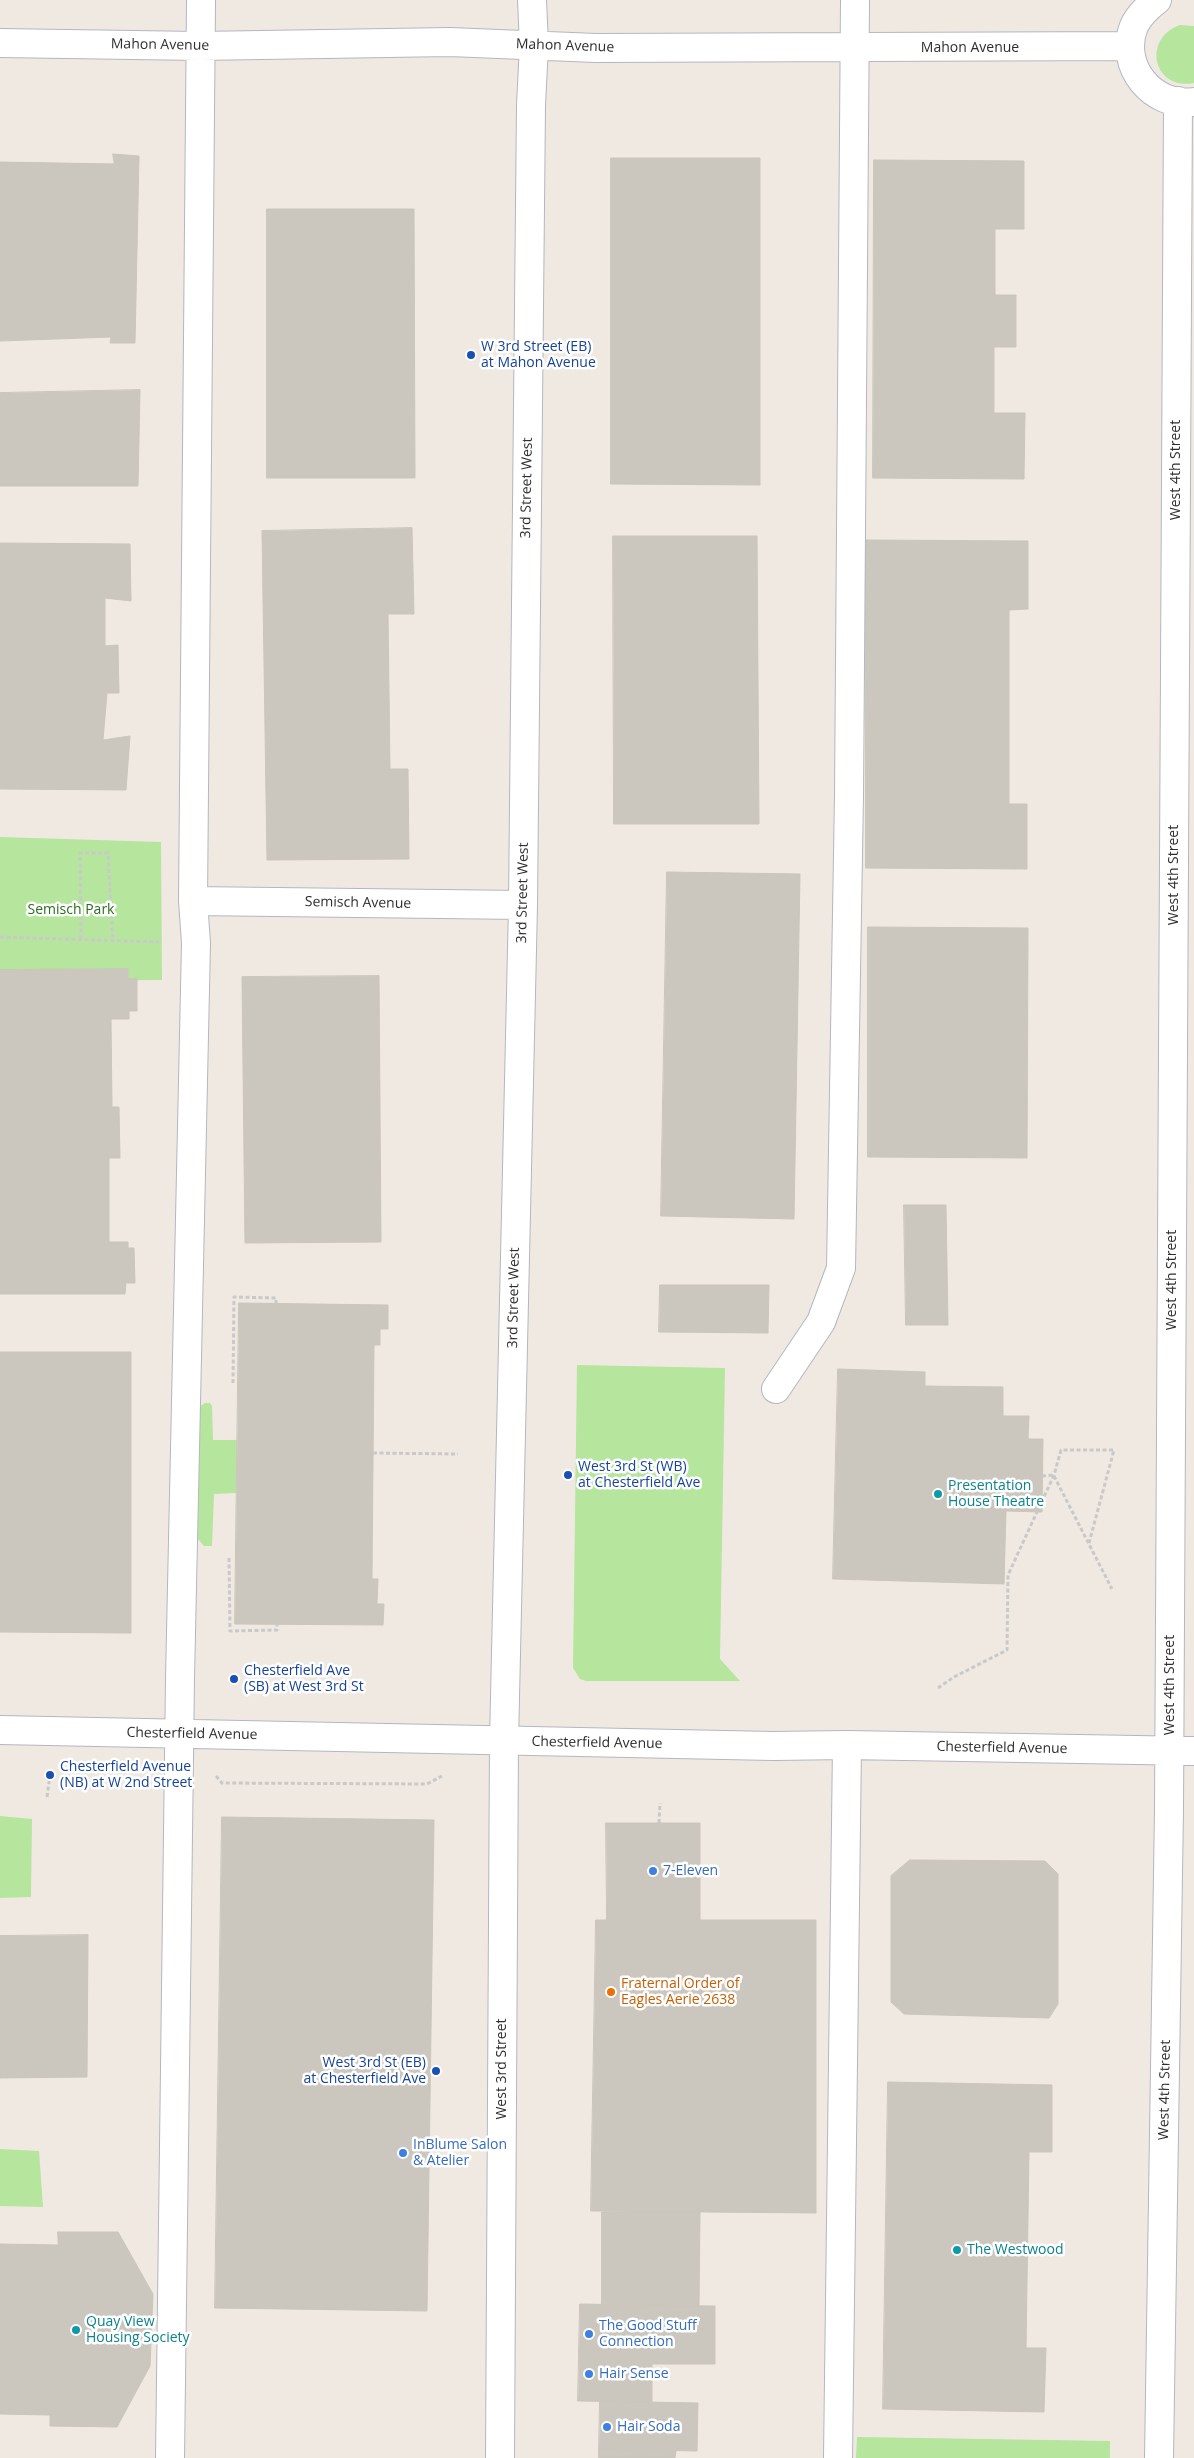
<!DOCTYPE html>
<style>
body{margin:0}
canvas{display:block;background:#efe9e1}
</style>
<canvas width="1194" height="2458"></canvas>
<script>
const ctx = document.querySelector('canvas').getContext('2d');
ctx.lineJoin = 'round';
function paint(path, color) { ctx.fillStyle = color; ctx.fill(path, 'evenodd'); }
function stroke(path, color, width, dash) { ctx.strokeStyle = color; ctx.lineWidth = width; ctx.lineCap = dash ? 'butt' : 'round'; ctx.setLineDash(dash || []); ctx.stroke(path); }
function label(font, color, halo, rows, align = 'center') {
  ctx.font = font + ' "Open Sans",sans-serif'; ctx.lineWidth = 5; ctx.setLineDash([]); ctx.textBaseline = 'middle'; ctx.strokeStyle = halo; ctx.fillStyle = color; for (const [text, x, y, turn = 0] of rows) {
    ctx.save(); ctx.translate(x, y); ctx.rotate((+turn || 0) * Math.PI / 180); ctx.textAlign = isNaN(turn) ? turn : align; if (halo) ctx.strokeText(text, 0, 0); ctx.fillText(text, 0, 0); ctx.restore();
  }
}
paint(new Path2D(`
 M1180,25L1194,26V83C1154,91 1141,39 1180,25Z
 M0,837L161,842L162,980L0,981Z
 M577,1365L725,1368L720,1659L740,1681H586L580,1679L573,1668Z
 M205,1403H210L212,1406L213,1440H237L236,1493L214,1494L212,1546H204L198,1539L199,1407Z
 M0,1816L32,1819L31,1897L0,1898Z
 M0,2149L39,2151L43,2207L0,2206Z
 M857,2437L1110,2441V2458H856Z`), '#b6e59e');
const building = new Path2D(`
 M113,154L139,156L135,343H110L111,337L0,341V162L114,164Z
 M611,158H760V485L611,484Z
 M874,160L1024,161V229H995V295H1016V347H994V413H1025L1024,479L873,478Z
 M267,209H414L415,478H267Z
 M140,390L138,486H0V393Z
 M412,528L414,614H388L390,769H408L409,859L267,860L262,531Z
 M613,536H757L759,824H614Z
 M866,540L1028,541V609L1009,610V804H1027V869L866,868Z
 M0,543L130,544L131,601L105,598V646L118,645L119,693H107L103,740L130,736L126,790L0,789Z
 M667,872L800,874L794,1219L661,1216Z
 M868,927L1028,928L1027,1158L868,1157Z
 M128,969V979L137,978V1011H129V1019H111L112,1107H119L120,1158H109V1242H128V1248H134L135,1283H126L125,1294H0V970Z
 M379,976L381,1242L245,1243L242,977Z
 M904,1205H946L948,1325H906Z
 M660,1285H769L768,1333L659,1332Z
 M239,1303L388,1305V1329H380V1345H374L372,1579H378L377,1604H384L383,1625L235,1624Z
 M0,1352H131V1633L0,1632Z
 M838,1369L925,1372V1386L1003,1387V1416H1029L1028,1439H1043L1042,1512L1006,1511L1004,1584L833,1579Z
 M222,1817L434,1820L427,2311L215,2308Z
 M606,1823H700V1920H607Z
 M910,1860L1045,1861L1058,1874V2004L1049,2018L904,2014L891,2002V1876Z
 M596,1920H816V2213L591,2211Z
 M88,1935L87,2077L0,2078V1936Z
 M888,2082L1052,2085V2152H1029L1026,2348H1046L1044,2412L883,2409Z
 M602,2212H700L699,2306L602,2305Z
 M58,2232H118L153,2294L150,2366L117,2427L50,2426V2415L0,2414V2244L58,2245Z
 M580,2304L715,2306V2364H652V2402L578,2401Z
 M600,2401L698,2403L697,2451L599,2449Z
 M599,2449L676,2451L675,2458H599Z`);
paint(building, '#cbc7bf');
stroke(building, '#cbc5ba', 1);
const minor = new Path2D(`
 M1157,0C1148,7 1139,15 1134,26C1118,66 1153,108 1194,102
 M0,43L199,46L450,42L596,48L1130,46
 M193,901L523,905
 M776,1389L821,1322L841,1268L849,795L855,0
 M0,1730L773,1746L847,1745L1194,1751
 M170,2458L180,1678L196,943L193,901L201,0
 M500,2458L504,1741L523,905L531,105L534,45L532,0
 M838,2458L847,1745
 M1159,2458L1169,1809L1178,101`);
stroke(minor, '#b4b7c1', 30);
stroke(new Path2D(`
 M0,937L159,942
 M81,939L80,853H108L113,941
 M233,1383L234,1297L276,1298V1303
 M373,1453L458,1454
 M1042,1476L1054,1475
 M1054,1476L1112,1589
 M229,1558L230,1631L277,1630V1624
 M938,1688L954,1677L1007,1650L1008,1575L1054,1475L1061,1450H1114L1089,1543
 M216,1776L222,1783L427,1784L442,1776
 M47,1797L50,1775
 M659,1823L660,1803`), '#c9c9c9', 3, [4, 2.5]);
stroke(minor, '#fff', 28);
for (const [x, y, r, color] of [
 [471,355,5,"#1a4fb4"],
 [568,1475,5,"#1a4fb4"],
 [938,1494,5,"#0f9aa8"],
 [234,1679,5,"#1a4fb4"],
 [50,1775,5,"#1a4fb4"],
 [653,1871,5,"#3f7fe0"],
 [611,1992,5,"#e8710a"],
 [436,2071,5,"#1a4fb4"],
 [403,2153,5,"#3f7fe0"],
 [957,2250,5,"#0f9aa8"],
 [76,2330,5,"#0f9aa8"],
 [589,2334,5,"#3f7fe0"],
 [589,2374,5,"#3f7fe0"],
 [607,2427,5,"#3f7fe0"]
]) { const dot = new Path2D(); dot.arc(x, y, r, 0, 2 * Math.PI); ctx.fillStyle = color; ctx.fill(dot); stroke(dot, '#fff', 2); }
label('14px', '#2e2e2e', '#fff', [
 ["Mahon Avenue",160,45,1],
 ["Mahon Avenue",565,46,2],
 ["Mahon Avenue",970,48],
 ["West 4th Street",1176,470,-90],
 ["3rd Street West",527,488,-89],
 ["West 4th Street",1174,875,-90],
 ["3rd Street West",523,893,-89],
 ["Semisch Avenue",358,903,1],
 ["West 4th Street",1172,1280,-90],
 ["3rd Street West",514,1298,-89],
 ["West 4th Street",1170,1685,-90],
 ["Chesterfield Avenue",192,1734,1],
 ["Chesterfield Avenue",597,1743,1],
 ["Chesterfield Avenue",1002,1748,1],
 ["West 3rd Street",502,2069,-90],
 ["West 4th Street",1165,2090,-89]
]);
label('14px', '#164399', '#fff', [
 ["W 3rd Street (EB)",481,347],
 ["at Mahon Avenue",481,363],
 ["West 3rd St (WB)",578,1467],
 ["at Chesterfield Ave",578,1483],
 ["Chesterfield Ave",244,1671],
 ["(SB) at West 3rd St",244,1687],
 ["Chesterfield Avenue",60,1767],
 ["(NB) at W 2nd Street",60,1783],
 ["West 3rd St (EB)",426,2063,"right"],
 ["at Chesterfield Ave",426,2079,"right"]
], 'left');
label('14px', '#2c6e1b', '#fff', [
 ["Semisch Park",71,910]
]);
label('14px', '#0d838f', '#fff', [
 ["Presentation",948,1486],
 ["House Theatre",948,1502],
 ["The Westwood",967,2250],
 ["Quay View",86,2322],
 ["Housing Society",86,2338]
], 'left');
label('14px', '#366cbe', '#fff', [
 ["7-Eleven",663,1871],
 ["InBlume Salon",413,2145],
 ["& Atelier",413,2161],
 ["The Good Stuff",599,2326],
 ["Connection",599,2342],
 ["Hair Sense",599,2374],
 ["Hair Soda",617,2427]
], 'left');
label('14px', '#c56008', '#fff', [
 ["Fraternal Order of",621,1984],
 ["Eagles Aerie 2638",621,2000]
], 'left');
</script>
